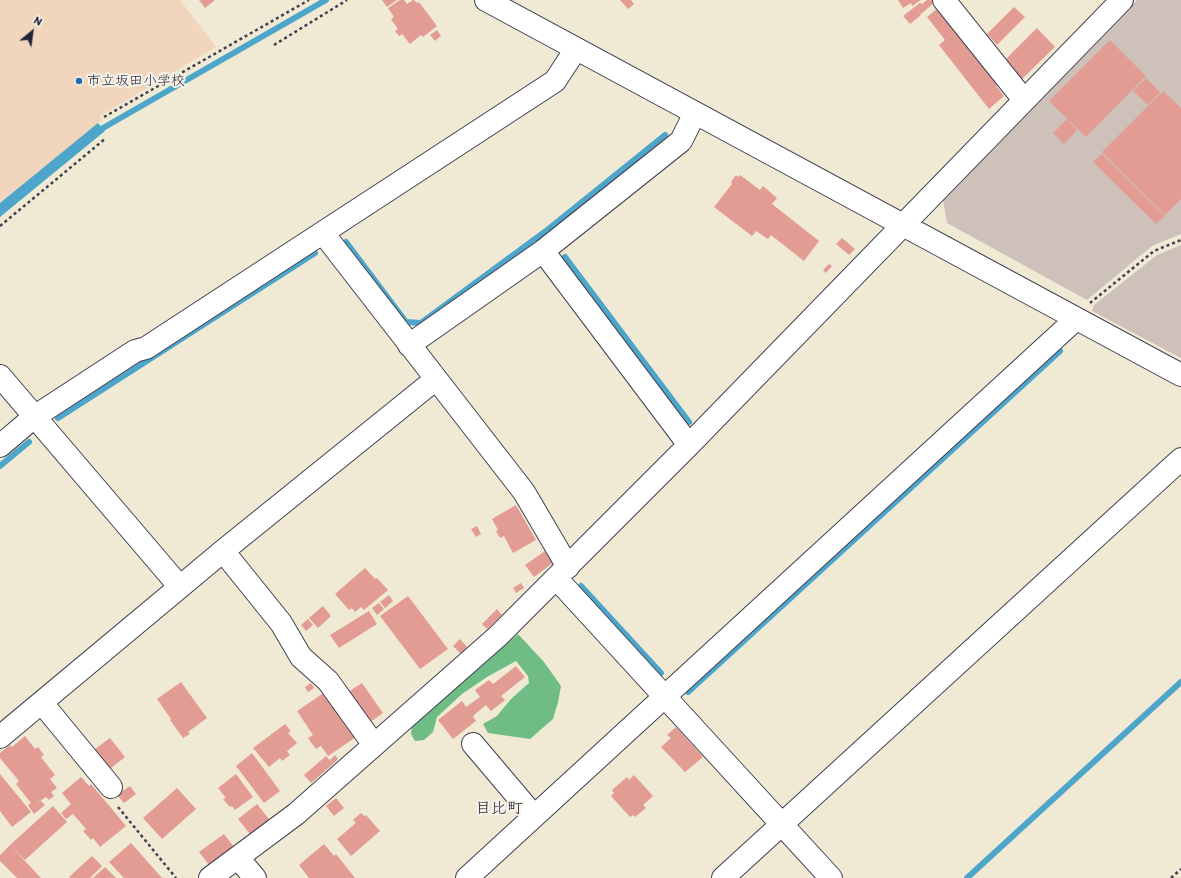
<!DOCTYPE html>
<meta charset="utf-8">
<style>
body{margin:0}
#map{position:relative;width:1181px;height:878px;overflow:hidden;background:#f0ead4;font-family:Itim,sans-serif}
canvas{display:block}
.north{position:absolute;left:12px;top:12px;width:40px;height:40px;-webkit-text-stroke:3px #f7f3e8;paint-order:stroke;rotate:29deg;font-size:11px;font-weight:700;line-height:16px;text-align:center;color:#22223b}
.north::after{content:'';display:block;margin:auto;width:14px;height:18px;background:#22223b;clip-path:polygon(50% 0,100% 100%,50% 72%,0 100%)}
</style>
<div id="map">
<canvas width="1181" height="878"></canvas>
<div class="north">N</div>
</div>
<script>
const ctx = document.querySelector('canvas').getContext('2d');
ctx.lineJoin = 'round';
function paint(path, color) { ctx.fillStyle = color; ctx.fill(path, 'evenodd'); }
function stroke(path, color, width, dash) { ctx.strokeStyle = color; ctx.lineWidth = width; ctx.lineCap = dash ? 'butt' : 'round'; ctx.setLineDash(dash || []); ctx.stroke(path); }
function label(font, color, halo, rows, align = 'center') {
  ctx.font = font + ' Itim,"Klee One",sans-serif'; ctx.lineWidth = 4; ctx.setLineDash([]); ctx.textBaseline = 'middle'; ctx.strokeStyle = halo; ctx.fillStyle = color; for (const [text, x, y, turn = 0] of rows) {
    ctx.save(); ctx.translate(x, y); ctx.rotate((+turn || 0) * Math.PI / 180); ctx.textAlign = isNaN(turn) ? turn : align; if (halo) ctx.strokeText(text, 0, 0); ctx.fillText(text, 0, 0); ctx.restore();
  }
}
paint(new Path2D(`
 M0,0H180L216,47L100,116L102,120L0,203Z`), '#f1d5bd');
paint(new Path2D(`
 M1137,0H1181V234L1152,246L1087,300L947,223L943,199Z
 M1181,245V358L1092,311L1094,305L1157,255Z`), '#cec1ba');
paint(new Path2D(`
 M518,634L544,662L561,686L558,702L553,719L530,739L488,733L483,724L497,716L511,699L529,683L528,676L516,661L487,677L462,694L437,717L433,732L424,740L415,741L411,734L412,726Z`), '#6fbc85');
paint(new Path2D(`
 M98,123L105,131L0,217V203Z`), '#4da6ca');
stroke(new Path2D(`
 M96,132L326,0
 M346,242L406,322L421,323L546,231L665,135
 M565,257L689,422
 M58,418L315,253
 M0,466L29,442
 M581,586L661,673
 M688,692L1060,351
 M967,878L1181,682`), '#4da6ca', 6);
paint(new Path2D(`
 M199,0H215L205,8Z
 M382,0H397L387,7Z
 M400,0H404L407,4L413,0H414L417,3L419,2L437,26L423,37L421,35L410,44L402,34L399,36L395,31L398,29L391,19L394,17L388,8Z
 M620,0H631L634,4L628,9Z
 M898,0H921L912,6L911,3L903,8Z
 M927,0H933L935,2L921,14L918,10L921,15L910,24L903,16L920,3L922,4Z
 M939,7L999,84L996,86L1004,96L989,109L939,45L945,40L927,17Z
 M1014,7L1025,17L997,45L987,34Z
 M1037,28L1055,47L1021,80L1003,62Z
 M437,30L441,36L435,41L430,35Z
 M1110,40L1146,76L1086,137L1049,101Z
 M1146,78L1160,92L1148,105L1133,91Z
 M1163,91L1181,108V199L1165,215L1102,152Z
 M1067,119L1077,130L1064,144L1053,133Z
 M1102,154L1165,216L1156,224L1093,162Z
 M736,175L738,177L740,175L760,190L763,186L777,198L772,204L819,241L804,261L771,235L768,239L756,231L752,236L714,207L732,184L731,182Z
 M842,238L855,249L849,255L836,244Z
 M829,264L832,266L826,273L823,270Z
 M516,505L536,540L513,553L504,536L500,538L496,531L498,530L492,519Z
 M477,526L481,534L476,537L471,529Z
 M545,551L554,562L534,577L525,565Z
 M365,568L375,579L377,578L388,590L364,610L361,607L355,612L352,608L349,610L335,594Z
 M521,583L524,588L516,593L513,588Z
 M389,595L393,601L385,608L380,602Z
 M408,596L448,649L420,669L380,616Z
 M379,603L384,609L377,615L372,608Z
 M323,606L331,616L318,628L309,618Z
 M497,609L502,615L487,629L482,624Z
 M369,611L377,624L339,648L330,635Z
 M308,619L313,625L306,631L301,625Z
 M460,639L467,647L461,654L453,646Z
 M516,666L525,677L501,696L505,700L491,711L486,705L473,716L476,721L453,739L438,720L462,701L466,707L480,697L475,690L489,680L493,684Z
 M181,682L207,718L188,732L190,734L183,738L170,720L171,719L157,699Z
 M311,683L314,688L308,692L305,687Z
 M362,683L383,713L366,725L345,694Z
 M325,692L356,737L328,756L321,746L316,749L308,738L313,735L297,711Z
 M285,724L291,731L288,733L297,743L287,751L290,755L282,761L280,758L269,767L253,748Z
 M676,727L703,757L685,772L661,747L671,738L667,735Z
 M25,736L35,749L38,747L44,755L41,757L55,775L50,779L57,788L51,792L54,796L49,800L46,797L37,803L41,801L45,805L34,814L28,805L31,803L16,784L19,781L0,758V753L10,745L12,747Z
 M110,738L125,757L110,769L95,749Z
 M252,753L280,791L264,803L236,766Z
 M335,755L338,759L333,764L330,760Z
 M326,756L333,764L311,783L304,775Z
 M0,774L31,812L12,827L0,811Z
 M236,774L253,797L235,810L232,806L230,807L223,799L226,798L218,788Z
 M634,775L653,796L643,805L646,808L635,817L633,815L630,817L611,796L614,793L612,790L627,777L629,780Z
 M81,777L89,786L91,784L126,826L100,847L93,838L91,840L83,831L86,829L73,814L66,819L61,813L71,804L62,793Z
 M130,786L136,794L124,803L117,795Z
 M177,788L196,809L162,839L143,818Z
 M336,798L344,808L334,816L326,806Z
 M257,804L269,819L250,834L238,819Z
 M53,806L67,822L25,860L10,845Z
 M361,813L364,816L366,815L380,831L351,856L337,839L356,823L353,820Z
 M224,834L234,847L209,865L199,852Z
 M131,843L162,878H124L109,862Z
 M324,844L334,856L336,854L355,878H309L299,865Z
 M10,845L25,861L41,878H17L0,861V855Z
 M92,856L102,866L90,878H71L69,877Z
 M105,867L116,878H93Z`), '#e39c93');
const minor = new Path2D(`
 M486,0L1181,375
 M944,0L1024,100
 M323,233L524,492L568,567
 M543,251L689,445
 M409,345L543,251L681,141L695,113
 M0,376L180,587
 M0,446L34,417L135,351L146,348L555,81L576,49
 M223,551L281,623L301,657L328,681L374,745
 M556,578L831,878
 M42,703L111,787
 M0,737L223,551L436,379
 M473,744L534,816
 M238,858L255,878
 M210,878L296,814L498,636L689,445L1122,0
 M467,878L1076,319
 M723,878L1181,459`);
stroke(minor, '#414052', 24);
stroke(new Path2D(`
 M274,45L347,0
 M104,117L309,0
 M0,226L106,138
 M1090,303L1154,251L1181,240
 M118,807L176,878
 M1171,878L1181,869`), '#414052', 2.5, [3, 3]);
stroke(minor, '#fff', 22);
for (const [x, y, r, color] of [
 [79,81,4,"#1f6fb2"]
]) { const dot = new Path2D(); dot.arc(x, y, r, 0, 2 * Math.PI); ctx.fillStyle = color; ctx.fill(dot); stroke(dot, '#f7f3e8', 1.5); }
label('14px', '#22223b', '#f7f3e8', [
 ["市立坂田小学校",87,81]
], 'left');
label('16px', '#22223b', '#f7f3e8', [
 ["目比町",499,809]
]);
</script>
